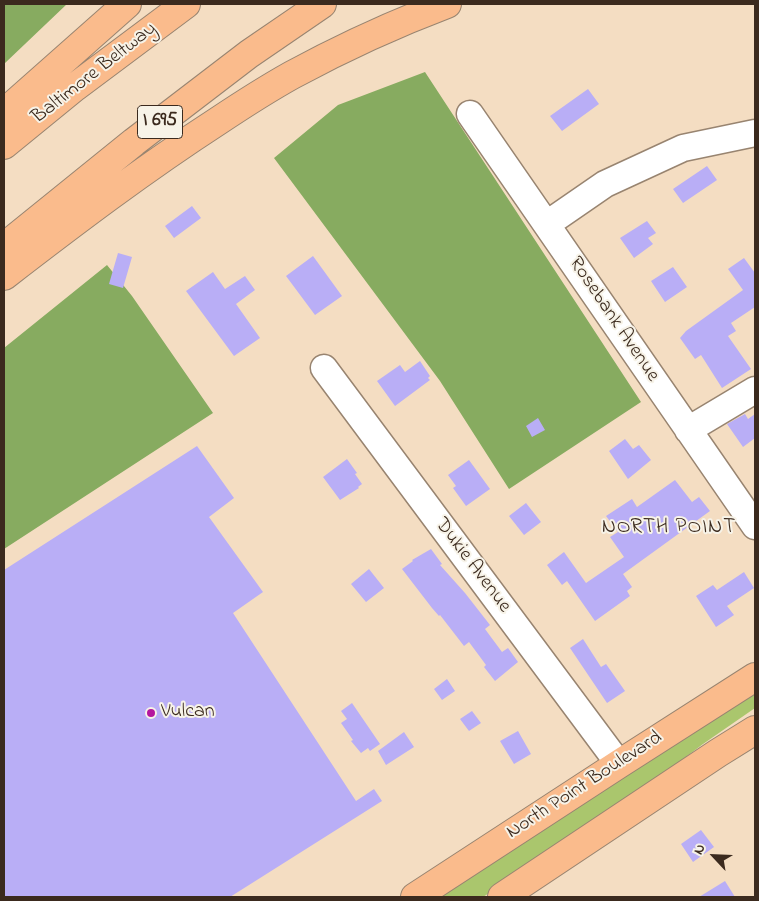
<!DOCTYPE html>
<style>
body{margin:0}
#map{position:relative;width:759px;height:901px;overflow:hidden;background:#f4ddc2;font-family:"Indie Flower",sans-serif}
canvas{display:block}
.frame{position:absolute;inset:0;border:5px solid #3b2a1e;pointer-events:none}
.north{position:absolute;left:689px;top:831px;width:50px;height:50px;-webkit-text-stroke:4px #f7f3e8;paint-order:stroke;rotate:295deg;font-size:14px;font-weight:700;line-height:20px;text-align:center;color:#3b2a1e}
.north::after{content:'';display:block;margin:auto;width:18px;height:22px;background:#3b2a1e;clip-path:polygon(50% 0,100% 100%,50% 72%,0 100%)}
</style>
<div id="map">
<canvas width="759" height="901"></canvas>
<div class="frame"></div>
<div class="north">N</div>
</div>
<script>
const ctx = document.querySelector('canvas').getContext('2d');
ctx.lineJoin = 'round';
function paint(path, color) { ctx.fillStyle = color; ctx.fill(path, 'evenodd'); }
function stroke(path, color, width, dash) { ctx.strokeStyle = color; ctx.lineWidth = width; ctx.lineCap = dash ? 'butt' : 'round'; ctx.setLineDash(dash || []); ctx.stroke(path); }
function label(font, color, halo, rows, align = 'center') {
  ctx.font = font + ' "Indie Flower",sans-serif'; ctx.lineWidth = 4; ctx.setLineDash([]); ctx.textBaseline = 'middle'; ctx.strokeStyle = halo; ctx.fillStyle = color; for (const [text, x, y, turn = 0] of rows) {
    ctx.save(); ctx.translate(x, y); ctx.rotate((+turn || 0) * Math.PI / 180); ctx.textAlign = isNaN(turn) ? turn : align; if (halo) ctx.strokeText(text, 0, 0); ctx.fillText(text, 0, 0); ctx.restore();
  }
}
paint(new Path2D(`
 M755,686V708L703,744L612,813L483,897H433Z`), '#aac66d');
paint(new Path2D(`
 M4,4H67L4,64Z
 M425,72L641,402L509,489L440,381L274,158L338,105Z
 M107,265L132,296L213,413L4,549V348Z`), '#87ab60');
paint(new Path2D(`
 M588,89L599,104L562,131L550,116Z
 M707,166L717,180L683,203L673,189Z
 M192,206L201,218L174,238L165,226Z
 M647,221L656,233L648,238L653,244L634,258L620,238Z
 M118,253L132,257L123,288L109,284Z
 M313,256L342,296L315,315L286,276Z
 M744,258L755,273V307L731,323L736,331L728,336L751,369L722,388L701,355L695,359L680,338L686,331L743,290L728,269Z
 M673,267L687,287L665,302L651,281Z
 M213,272L225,289L245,276L255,290L236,304L260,338L234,356L186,291Z
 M420,361L430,376L428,378L430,380L395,406L377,381L400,365L405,372Z
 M745,414L748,419L755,414V438L743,447L727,424Z
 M538,418L545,430L532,437L526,426Z
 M625,439L633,449L639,445L651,460L628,479L609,451Z
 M197,446L234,498L209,517L263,592L233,613L356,801L374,789L382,801L230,897H4V570Z
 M347,459L357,473L355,474L362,484L358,487L359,488L340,500L323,477Z
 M469,460L490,489L466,506L453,488L456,486L448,475Z
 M675,480L692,502L699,497L710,511L623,574L632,587L627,591L630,596L595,621L567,581L562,585L547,565L564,552L586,583L624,557L610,537L618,532L606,516L632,499L637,507Z
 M526,503L541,522L524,535L509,516Z
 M431,549L442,564L440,565L465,593L490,625L485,629L502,652L508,648L518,662L495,681L484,667L486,665L469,642L464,646L440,615L439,616L432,608L402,569L413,561L412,560Z
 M369,569L384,588L366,602L351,584Z
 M744,572L754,588L727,606L734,615L716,627L696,596L713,585L717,590Z
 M583,639L601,667L606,664L625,691L607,703L570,648Z
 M447,679L455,691L442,700L434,689Z
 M352,703L380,744L370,751L368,748L361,753L351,741L353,740L341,723L347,719L341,711Z
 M472,711L481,723L469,731L460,719Z
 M518,731L531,754L514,764L500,741Z
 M404,732L414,747L386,765L378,751Z
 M701,830L714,847L693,862L681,844Z
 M725,881L735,897H699Z`), '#b9aef6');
const minor = new Path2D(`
 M470,114L755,526
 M547,224L605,184L683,148L755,133
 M324,368L619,764
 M688,430L755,390`);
const major = new Path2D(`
 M415,897L619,764L755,677
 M502,897L718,753L755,730`);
const highway = new Path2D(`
 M4,113L127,4
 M4,145L75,87L186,4
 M4,247L134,142L249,54L322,4
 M4,276C74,222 144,169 218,121C242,105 267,89 292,75C342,48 394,24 447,4`);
stroke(minor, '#988470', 29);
stroke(major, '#988470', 30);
stroke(highway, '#988470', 30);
stroke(minor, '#fff', 26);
stroke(major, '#fabb8c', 28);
stroke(highway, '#fabb8c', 28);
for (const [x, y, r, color] of [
 [151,713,5,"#b5179e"]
]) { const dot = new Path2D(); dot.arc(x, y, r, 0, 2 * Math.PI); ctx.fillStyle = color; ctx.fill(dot); stroke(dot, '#f7f3e8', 2); }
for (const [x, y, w] of [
 [160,122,45]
]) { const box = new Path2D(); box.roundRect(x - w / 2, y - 16.5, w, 33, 4); ctx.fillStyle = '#f7f3e8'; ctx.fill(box); stroke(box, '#3b2a1e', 1); }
label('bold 19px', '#3b2a1e', null, [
 ["I 695",160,122]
]);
label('20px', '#3b2a1e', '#f7f3e8', [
 ["Baltimore Beltway",95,74,-38],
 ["Rosebank Avenue",613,320,56],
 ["Dukie Avenue",472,566,53],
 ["North Point Boulevard",585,786,-33]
]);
label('20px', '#3b2a1e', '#f7f3e8', [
 ["Vulcan",161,713]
], 'left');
ctx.letterSpacing = '1px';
label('21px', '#3b2a1e', '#f7f3e8', [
 ["NORTH POINT",669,529]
]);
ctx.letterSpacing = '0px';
</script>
